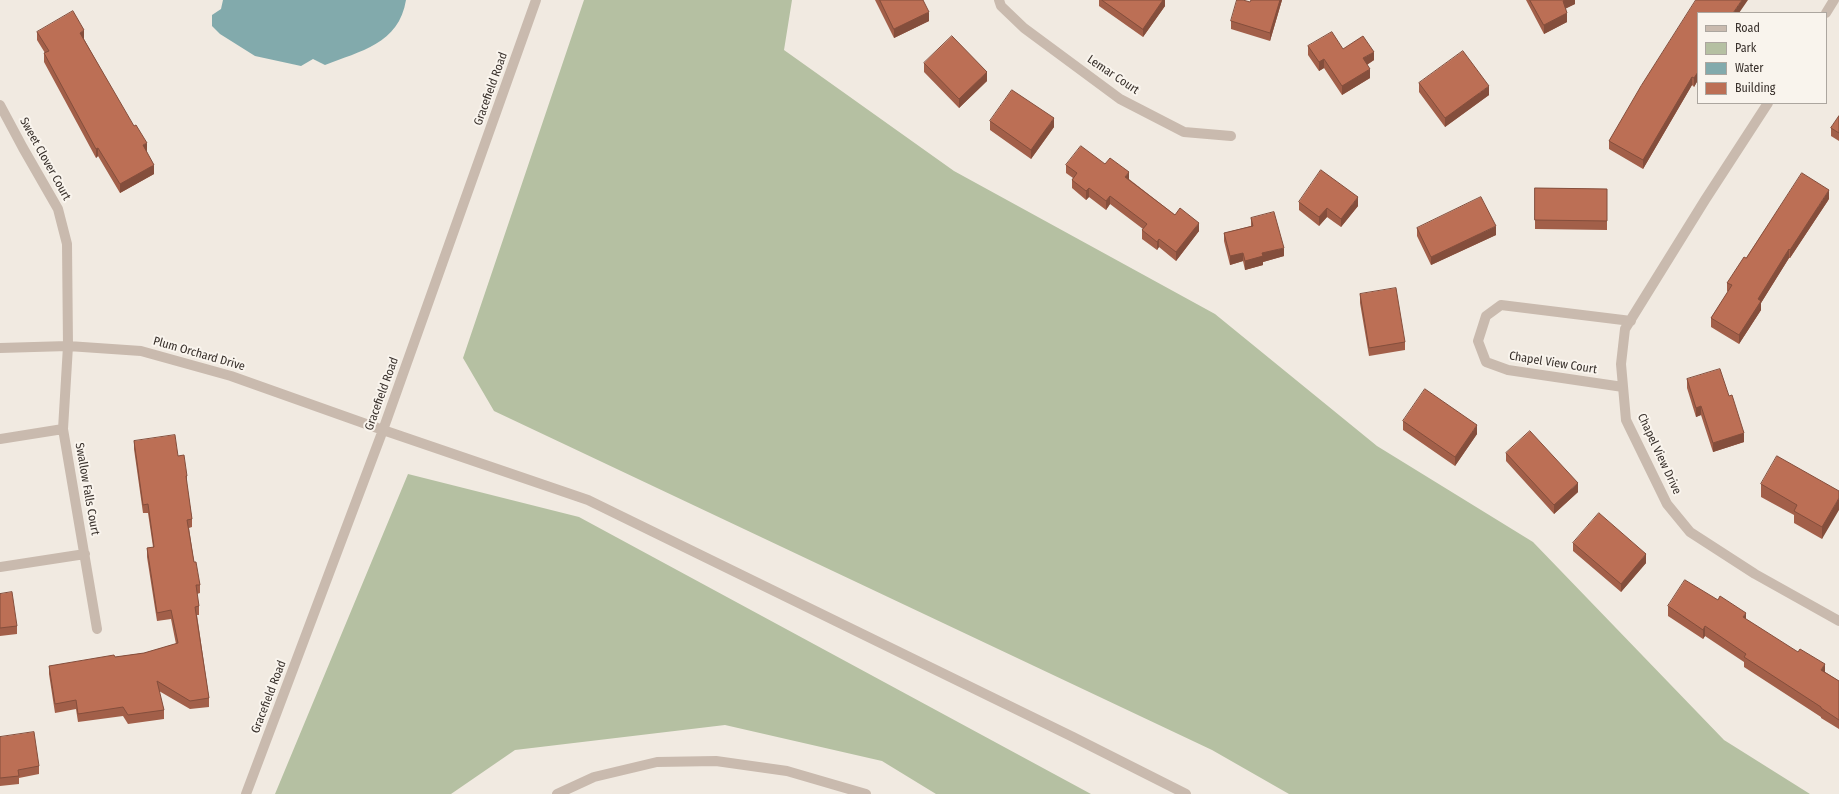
<!DOCTYPE html>
<style>
body{margin:0}
#map{position:relative;width:1839px;height:794px;overflow:hidden;background:#f1eae1;font-family:"Fira Sans Condensed",sans-serif}
canvas{display:block}
.legend{position:absolute;left:1697px;top:12px;width:130px;height:92px;box-sizing:border-box;background:#f9f4ed;border:1px solid #aca69f;margin:0;padding:5px 7px;list-style:none;font-size:12px;color:#38302b}
.legend li{display:flex;align-items:center;gap:8px;height:20px}
.legend b{width:20px;border:1px solid #aca69f}
</style>
<div id="map">
<canvas width="1839" height="794"></canvas>
<ul class="legend">
<li><b style="height:5px;background:#c9baae"></b>Road</li>
<li><b style="height:11px;background:#b5c0a2"></b>Park</li>
<li><b style="height:11px;background:#82aaac"></b>Water</li>
<li><b style="height:11px;background:#bc6f55"></b>Building</li>
</ul>
</div>
<script>
const ctx = document.querySelector('canvas').getContext('2d');
ctx.lineJoin = 'round';
function paint(path, color) { ctx.fillStyle = color; ctx.fill(path, 'evenodd'); }
function stroke(path, color, width, dash) { ctx.strokeStyle = color; ctx.lineWidth = width; ctx.lineCap = dash ? 'butt' : 'round'; ctx.setLineDash(dash || []); ctx.stroke(path); }
function label(font, color, halo, rows, align = 'center') {
  ctx.font = font + ' "Fira Sans Condensed",sans-serif'; ctx.lineWidth = 4; ctx.setLineDash([]); ctx.textBaseline = 'middle'; ctx.strokeStyle = halo; ctx.fillStyle = color; for (const [text, x, y, turn = 0] of rows) {
    ctx.save(); ctx.translate(x, y); ctx.rotate((+turn || 0) * Math.PI / 180); ctx.textAlign = isNaN(turn) ? turn : align; if (halo) ctx.strokeText(text, 0, 0); ctx.fillText(text, 0, 0); ctx.restore();
  }
}
paint(new Path2D(`
 M584,0H792L784,50L954,171L1215,314L1377,446L1533,542L1724,740L1810,794H1289L1212,750L494,411L463,358Z
 M408,474L579,517L1091,794H936L882,761L725,725L515,750L451,794H275Z`), '#b5c0a2');
paint(new Path2D(`
 M223,0H406C399,44 360,51 325,65L313,59L301,66L255,56L220,34L212,26V15L221,9Z`), '#82aaac');
stroke(new Path2D(`
 M999,0L1001,6L1024,28L1120,99L1184,132L1231,136
 M1826,13L1834,0
 M1768,103L1705,200L1625,329L1621,364L1626,420L1667,504L1690,532L1755,574L1839,621
 M0,105L23,148L58,209L67,244L68,346L63,429L97,629
 M0,348L68,346L141,351L231,376L383,430L588,500L1073,737L1186,794
 M1623,387L1508,370L1486,362L1478,341L1486,316L1501,305L1631,321
 M0,439L63,429
 M0,567L85,554
 M246,794L383,430L536,0
 M557,794L594,777L657,762L716,761L787,771L866,794`), '#c9baae', 10);
paint(new Path2D(`
 M875,0H923L929,21L894,38Z
 M1099,0H1165V6L1143,37L1099,6Z
 M1282,0L1270,41L1231,29V21L1250,2Z
 M1526,0H1575V4L1566,8L1567,22L1544,34Z
 M1698,13V80L1694,87L1692,85L1643,169L1609,149V141Z
 M37,32L84,39L147,152L154,174L120,193L98,156L96,158L44,62V53H45L37,40Z
 M1308,46L1343,49L1374,60L1367,65L1370,78L1342,95L1324,68L1319,71L1308,55Z
 M924,63L987,81L959,108L924,72Z
 M1419,83L1489,95L1445,127L1419,92Z
 M1839,116V141L1831,136V128Z
 M990,121L1054,127L1031,159L990,130Z
 M1105,164L1129,179L1175,215L1199,231L1176,261L1159,247L1157,250L1142,239V230L1143,229L1110,204L1106,210L1089,197L1086,200L1072,188V180L1073,178L1066,173V165Z
 M1535,188L1607,189V230L1535,229Z
 M1829,199L1790,258H1789L1761,303V310L1739,344L1711,327V318L1728,292L1727,291V283L1746,258Z
 M1299,202L1358,206L1341,227L1327,217L1319,226L1299,210Z
 M1251,218L1284,256L1263,262V265L1245,270L1243,261L1230,265L1224,241V233L1251,226Z
 M1417,228L1496,235L1431,265L1417,236Z
 M1360,294L1405,342V350L1369,356L1360,303Z
 M1687,379L1729,396L1744,442L1713,452L1701,415L1696,417L1687,388Z
 M1403,421L1477,434L1455,466L1403,430Z
 M134,441L178,456L187,476V485L192,519V527L189,528L194,562L200,585V593L197,594L199,606V615H197L209,698V707L190,709L159,691L164,710V719L128,724L123,716L78,722L76,709L55,713L49,674V666L115,657L144,653L176,644L171,619L157,621L147,557V548L153,547L148,513H143L134,449Z
 M1506,453L1578,492L1554,514L1506,461Z
 M1761,484L1839,491L1822,539L1794,523V515L1761,497Z
 M1573,543L1646,563L1621,592L1573,551Z
 M0,594L17,626V634L0,636Z
 M1668,606L1746,619L1825,672L1839,681V729L1821,718V717L1744,667V662L1705,636L1703,639L1668,616Z
 M0,737L39,766V774L19,778V784L0,786Z`), '#a25f49');
paint(new Path2D(`
 M1163,0H1165V6L1143,37V29Z
 M1280,0H1282L1270,41V33Z
 M1565,0H1575V4L1563,10V1Z
 M1742,0H1748L1739,13H1733Z
 M929,12V21L894,38V29Z
 M1567,13V22L1544,34V25Z
 M84,30V39L80,41V33Z
 M1374,52V60L1363,67V58Z
 M1324,59V68L1319,71V62Z
 M1370,69V78L1342,95V86Z
 M987,72V81L959,108V99Z
 M1698,72V80L1694,87V78Z
 M1692,77V85L1643,169V160Z
 M1489,86V95L1445,127V118Z
 M1054,118V127L1031,159V150Z
 M147,143V152L143,154V145Z
 M98,148V156L96,158V149Z
 M154,165V174L120,193V184Z
 M1129,172V181L1125,177Z
 M1089,188V197L1086,200V191Z
 M1829,190V199L1790,258V250Z
 M1110,196V204L1106,210V201Z
 M1358,197V206L1341,227V219Z
 M1327,208V217L1319,226V217Z
 M1199,223V231L1176,261V252Z
 M1496,226V235L1431,265V257Z
 M1159,239V247L1157,250V242Z
 M1284,248V256L1263,262V265L1245,270V261L1262,253Z
 M1789,249V258L1761,303V310L1739,344V335L1758,299Z
 M1243,253V261L1230,265V256Z
 M1701,406V415L1696,417V408Z
 M1477,425V434L1455,466V457Z
 M1744,433V442L1713,452V443Z
 M1578,483V492L1554,514V505Z
 M1839,498V510L1822,539V527Z
 M1646,554V563L1621,592V584Z
 M1746,613V623L1743,617Z
 M1705,626V636L1703,639V630Z
 M1825,664V674L1821,670Z`), '#844e3c');
const building = new Path2D(`
 M880,0H923L929,12L894,29Z
 M1102,0H1163L1143,29Z
 M1237,0H1243L1250,2L1251,0H1280L1270,33L1231,21Z
 M1530,0H1565L1563,1L1567,13L1544,25Z
 M1696,0H1742L1733,13H1698V72L1694,78L1692,77L1643,160L1609,141L1641,86Z
 M73,11L84,30L80,33L134,126L136,125L147,143L143,145L154,165L120,184L98,148L96,149L44,53L49,51L37,32Z
 M1332,32L1343,49L1363,36L1374,52L1363,58L1370,69L1342,86L1324,59L1319,62L1308,46Z
 M952,36L987,72L959,99L924,63Z
 M1463,51L1489,86L1445,118L1419,83Z
 M1012,90L1054,118L1031,150L990,121Z
 M1839,116V133L1831,128Z
 M1081,146L1105,164L1110,158L1129,172L1125,177L1175,215L1180,208L1199,223L1176,252L1159,239L1157,242L1142,230L1147,224L1110,196L1106,201L1089,188L1086,191L1072,180L1077,173L1066,165Z
 M1321,170L1358,197L1341,219L1327,208L1319,217L1299,202Z
 M1802,173L1829,190L1790,250L1789,249L1758,299L1761,301L1739,335L1711,318L1732,285L1727,283L1744,257L1746,258Z
 M1535,188L1607,189V221L1535,220Z
 M1481,197L1496,226L1431,257L1417,228Z
 M1274,212L1284,248L1262,253L1263,256L1245,261L1243,253L1230,256L1224,233L1253,226L1251,218Z
 M1396,288L1405,342L1369,348L1360,294Z
 M1720,369L1729,396L1732,395L1744,433L1713,443L1701,406L1696,408L1687,379Z
 M1425,389L1477,425L1455,457L1403,421Z
 M1530,431L1578,483L1554,505L1506,453Z
 M175,435L178,456L184,455L187,476H186L192,519L187,520L194,562H196L200,585H196L199,606L195,607L209,698L190,701L157,681L164,710L128,715L123,707L78,714L76,700L55,704L49,666L114,655L115,657L144,653L178,643L171,610L157,613L147,548L154,547L148,504L143,505L134,441Z
 M1777,456L1839,491V498L1822,527L1794,511L1797,505L1761,484Z
 M1599,513L1646,554L1621,584L1573,543Z
 M1685,580L1718,600L1720,596L1746,613L1743,617L1798,652L1800,649L1825,664L1821,670L1839,681V720L1821,708V707L1744,657L1746,654L1705,626L1703,630L1668,606Z
 M12,592L17,626L0,628V594Z
 M34,732L39,766L18,770L19,776L0,778V737Z`);
paint(building, '#bc6f55');
stroke(building, '#844e3c', 1);
label('12px', '#38302b', '#f9f4ed', [
 ["Lemar Court",1113,75,34],
 ["Gracefield Road",491,89,-70],
 ["Sweet Clover Court",45,159,61],
 ["Plum Orchard Drive",199,354,16],
 ["Chapel View Court",1553,363,9],
 ["Gracefield Road",382,394,-70],
 ["Chapel View Drive",1659,454,65],
 ["Swallow Falls Court",87,489,80],
 ["Gracefield Road",269,697,-69]
]);
</script>
